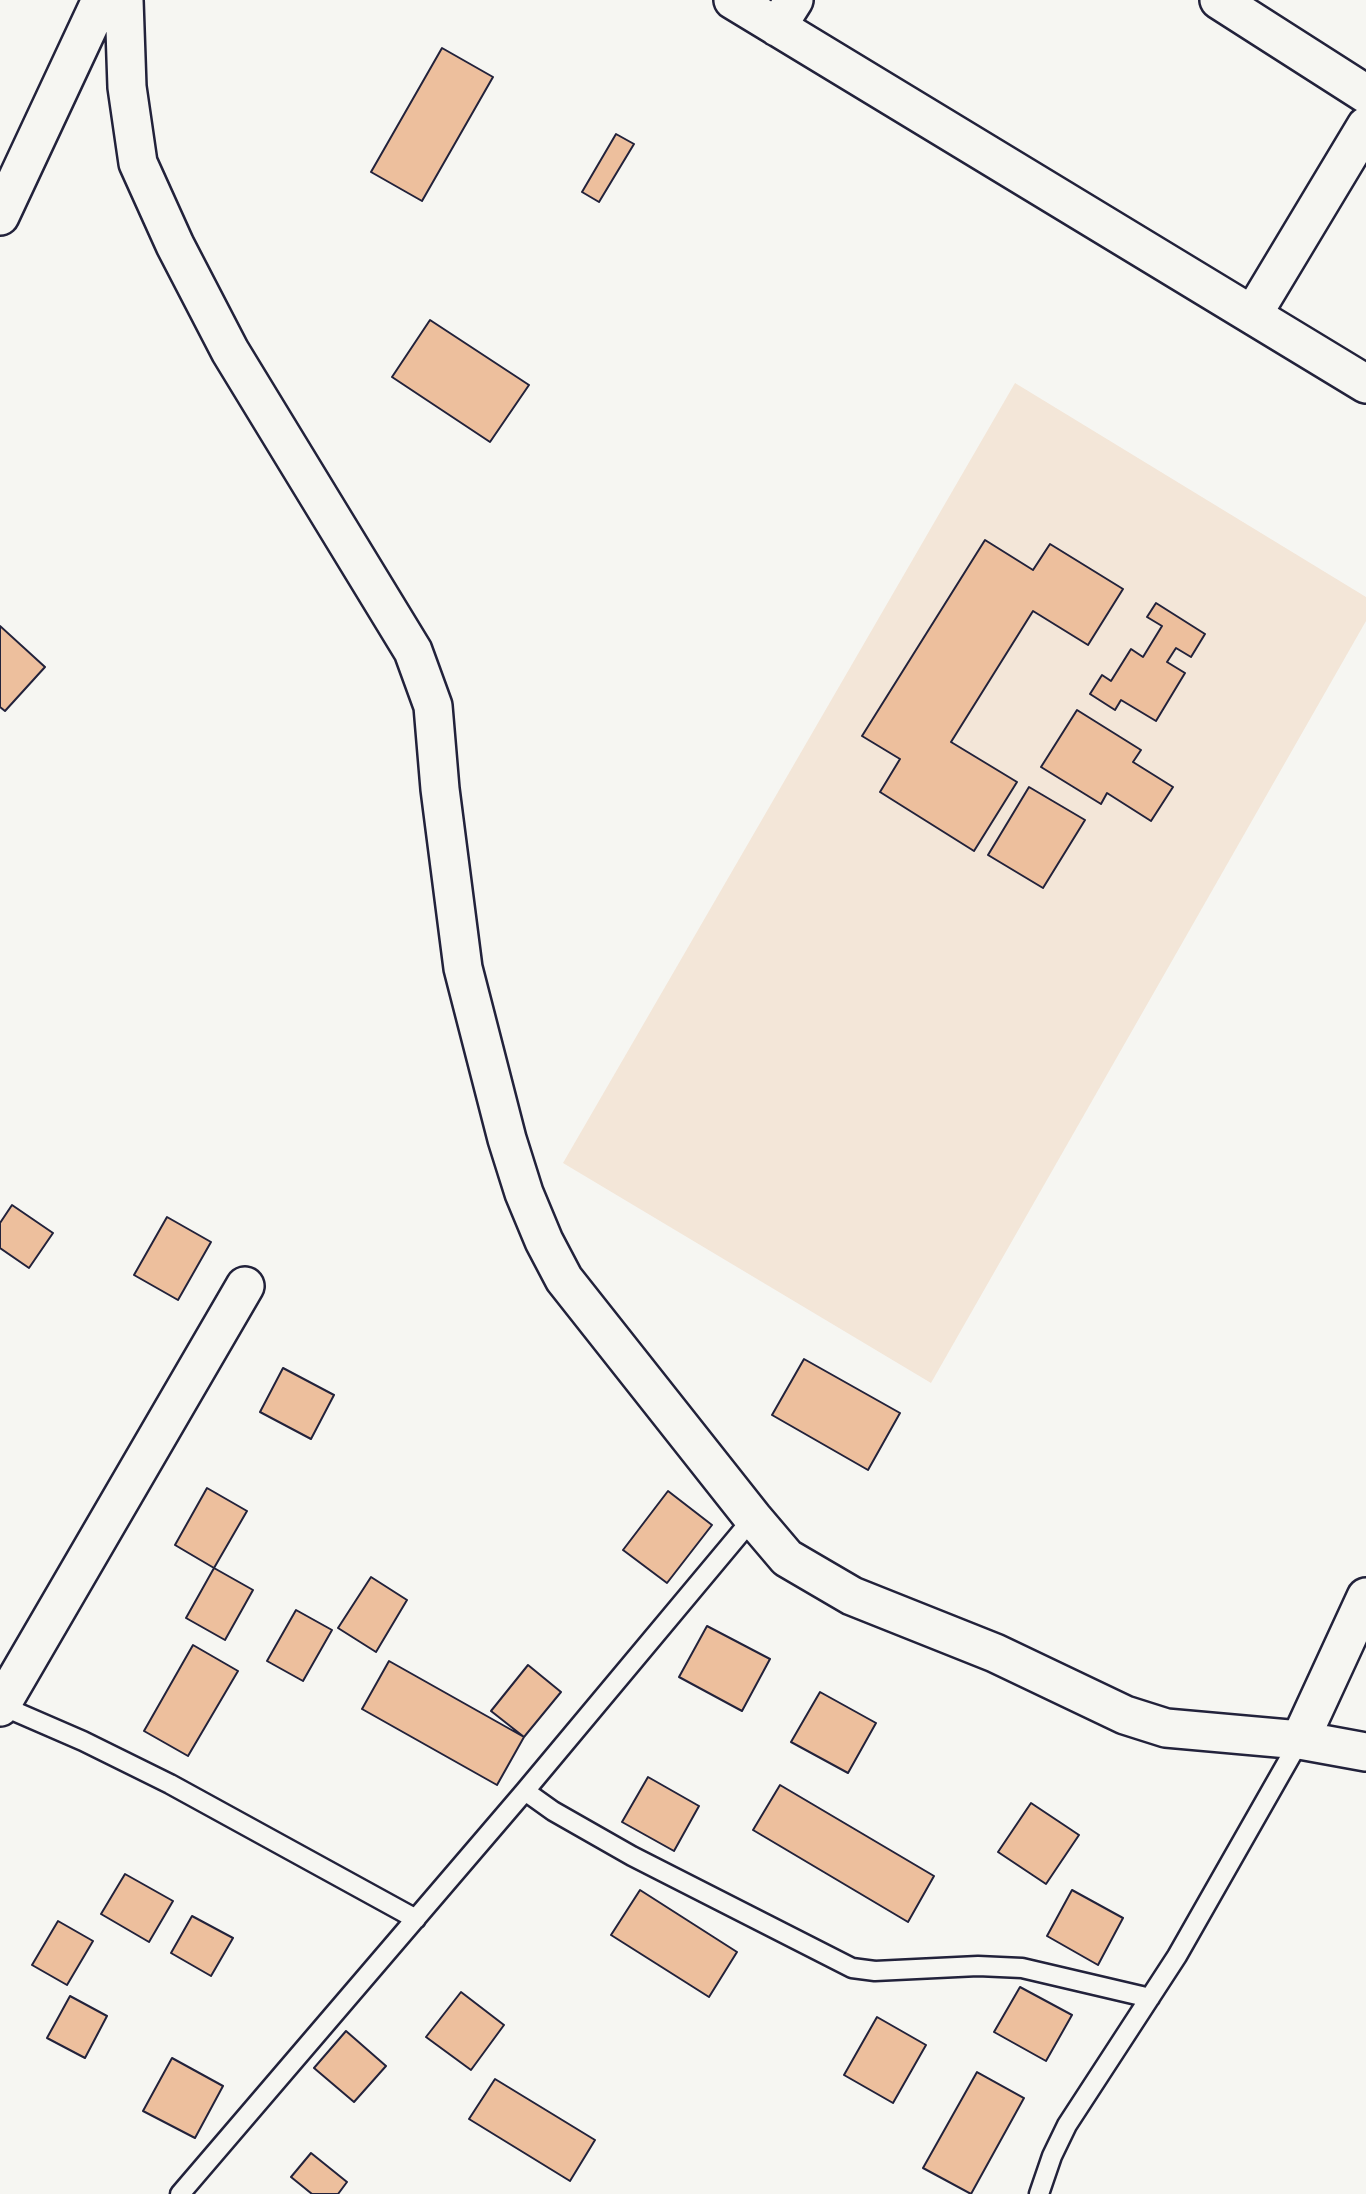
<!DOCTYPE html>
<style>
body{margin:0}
canvas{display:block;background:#f6f6f2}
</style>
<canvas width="1366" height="2194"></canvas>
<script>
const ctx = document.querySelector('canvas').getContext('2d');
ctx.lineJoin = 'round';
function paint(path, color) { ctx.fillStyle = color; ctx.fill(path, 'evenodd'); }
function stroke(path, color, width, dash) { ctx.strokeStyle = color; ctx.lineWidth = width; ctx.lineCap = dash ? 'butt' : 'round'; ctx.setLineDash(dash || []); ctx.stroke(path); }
paint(new Path2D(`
 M1015,383L1366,597V621L931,1383L563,1163Z`), '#f3e6d8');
const building = new Path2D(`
 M442,48L493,77L422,201L371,172Z
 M616,134L634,144L599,202L582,192Z
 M430,320L529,385L490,442L392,377Z
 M985,540L1033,570L1050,544L1123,589L1088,645L1033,611L951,742L1017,782L974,851L880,792L900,759L862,736Z
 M1156,603L1205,634L1191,657L1176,648L1167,662L1185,673L1156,721L1121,700L1115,710L1090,694L1102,675L1111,681L1131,649L1143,657L1162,626L1147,617Z
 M0,626L45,667L5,711L0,707Z
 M1077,710L1141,750L1133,762L1173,787L1151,821L1107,793L1101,804L1041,767Z
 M1029,787L1085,820L1043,888L988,855Z
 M12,1205L53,1233L29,1268L0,1248V1223Z
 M167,1217L211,1242L178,1300L134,1275Z
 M804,1359L900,1413L868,1470L772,1415Z
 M283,1368L334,1395L311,1439L260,1412Z
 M207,1488L247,1511L214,1568L175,1545Z
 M668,1491L712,1525L667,1583L623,1550Z
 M214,1568L253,1590L225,1640L186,1618Z
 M371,1577L407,1600L376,1652L338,1628Z
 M296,1610L332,1630L303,1681L267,1661Z
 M707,1626L770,1659L742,1711L679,1677Z
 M193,1645L238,1671L188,1756L144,1731Z
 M389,1661L524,1737L497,1785L362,1709Z
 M528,1665L561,1692L524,1737L491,1711Z
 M820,1692L876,1723L848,1773L791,1742Z
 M648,1777L699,1806L674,1851L622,1822Z
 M780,1785L934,1876L908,1922L753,1830Z
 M1031,1803L1079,1835L1046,1884L998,1852Z
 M125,1874L173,1901L149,1942L101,1914Z
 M640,1890L737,1952L709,1997L611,1935Z
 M1072,1890L1123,1918L1098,1965L1047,1936Z
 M192,1916L233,1938L211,1976L171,1953Z
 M58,1921L93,1941L67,1985L32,1965Z
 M1020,1987L1072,2015L1046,2061L994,2032Z
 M461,1992L504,2025L471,2070L426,2037Z
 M70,1996L107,2016L85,2058L47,2038Z
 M877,2017L926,2045L893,2103L844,2075Z
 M346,2031L386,2066L354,2102L314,2068Z
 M172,2058L223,2086L195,2138L143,2111Z
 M977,2072L1024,2098L971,2194L923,2168Z
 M495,2079L595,2140L570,2181L469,2119Z
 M311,2153L347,2182L338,2194H312L291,2177Z`);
paint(building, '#edbf9d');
stroke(building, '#22223b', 2);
const lane = new Path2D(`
 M0,1705L83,1741L170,1784L416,1919
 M525,1791L553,1811L632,1856L852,1968L875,1971L978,1966L1022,1968L1150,1998
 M180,2194L525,1791L753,1518
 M1039,2194L1052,2156L1067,2125L1177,1956L1300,1740`);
const street = new Path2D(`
 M124,0L127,87L138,163L175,245L230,351L413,651L433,706L440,789L463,968L507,1139L524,1193L544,1241L564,1279L753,1518L787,1558L852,1596L995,1653L1125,1715L1166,1728L1300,1740L1366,1752
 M733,0L1366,384
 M1219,0L1366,94
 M777,27L794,0
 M0,216L101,0
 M1253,314L1366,126
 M0,1707L245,1286
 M1300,1740L1366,1597`);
stroke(lane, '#22223b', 23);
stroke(street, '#22223b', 42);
stroke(lane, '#f6f6f2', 18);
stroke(street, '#f6f6f2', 37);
</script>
